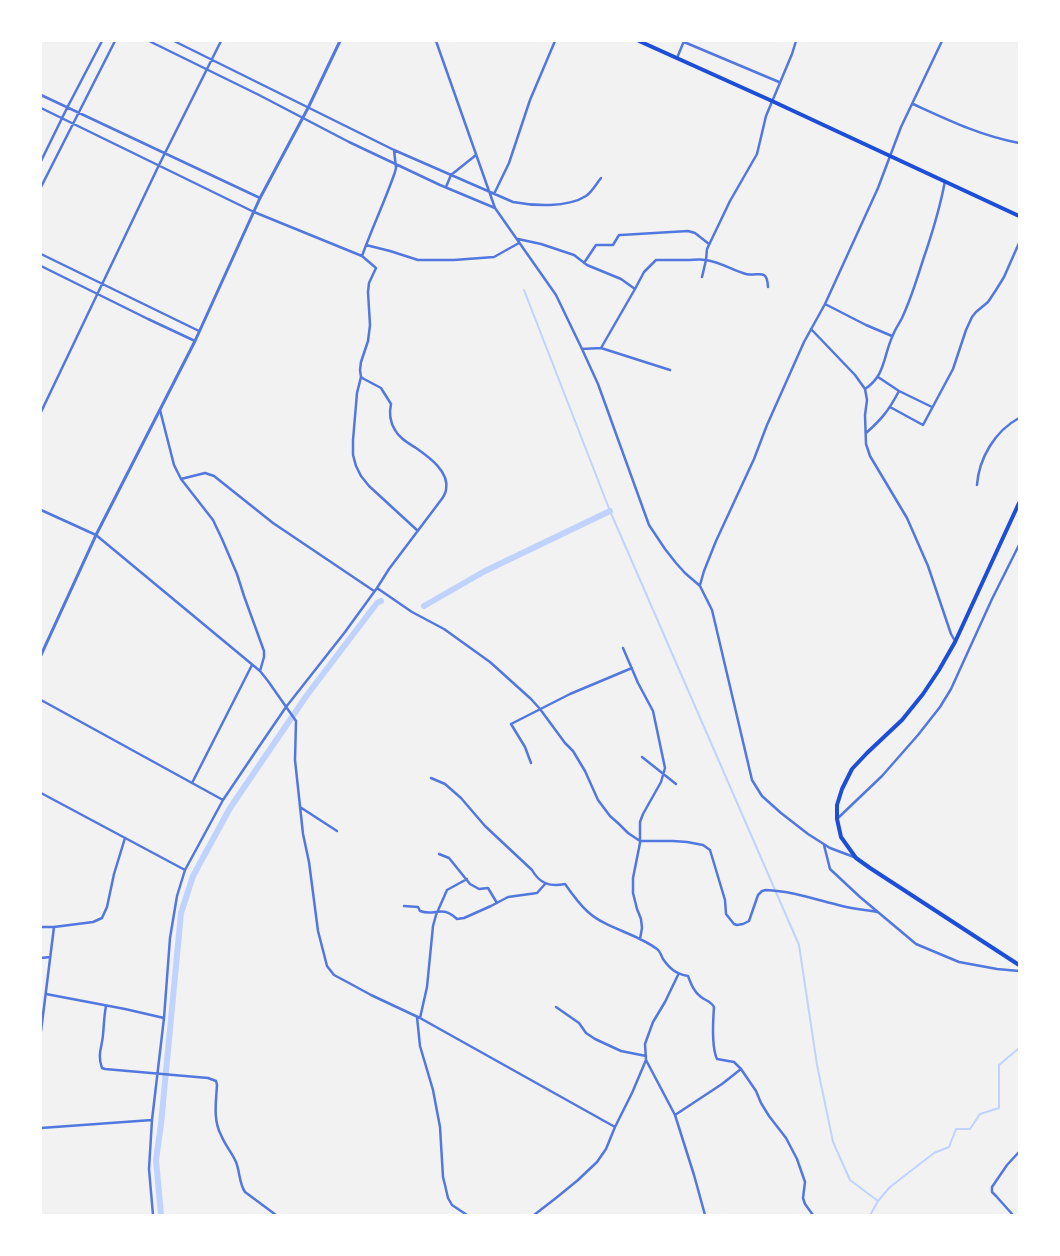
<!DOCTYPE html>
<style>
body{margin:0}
#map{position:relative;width:1060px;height:1256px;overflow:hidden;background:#f2f2f2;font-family:"Exo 2",sans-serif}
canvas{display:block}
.frame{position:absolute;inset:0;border:42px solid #fff;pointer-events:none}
</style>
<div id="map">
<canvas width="1060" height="1256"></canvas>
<div class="frame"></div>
</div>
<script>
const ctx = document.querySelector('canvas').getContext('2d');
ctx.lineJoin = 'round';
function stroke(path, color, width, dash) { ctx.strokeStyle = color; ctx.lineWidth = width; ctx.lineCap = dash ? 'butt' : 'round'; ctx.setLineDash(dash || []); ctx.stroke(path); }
stroke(new Path2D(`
 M524,290L610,511L799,945L817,1065L833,1142L850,1180L878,1201
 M870,1215L878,1201L890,1187L934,1153L949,1147L956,1129H970L980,1114L999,1108V1065L1019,1048`), '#bfd3fe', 2);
stroke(new Path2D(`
 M424,606L485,571L610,511
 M161,1215L156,1160L161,1124L181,913L193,876L230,808L307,695L377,603L381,601`), '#bfd3fe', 6);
stroke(new Path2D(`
 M149,41L259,95L349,142L440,185L495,208
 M174,41L394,150L513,202C534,206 567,208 586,196C592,192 596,184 601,178
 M436,41L495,208L556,295L582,349L598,384L649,525L665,549L676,563L685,573L700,586L712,610L752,780L762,796L781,813L808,834L830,848L854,857
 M684,42L779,82
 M677,58L684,41
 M41,95L260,198
 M913,104C948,120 981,136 1019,143
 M41,108L254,212L362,256L376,268L369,283L368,292L370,325L368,341L361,362L360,370L361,377L357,393L353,440V455L356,466L361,476L369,486L418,531
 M41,161L67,108L102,41
 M41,187L115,41
 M446,187L451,175L476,155
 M494,194L509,163L530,100L555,41
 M518,239L541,244L574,255L587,265L621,279L635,289L644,272L656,260C666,260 677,260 687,260C693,260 700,259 706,260C721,262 733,271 746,274C758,277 767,267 768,287
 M366,245L390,251L418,260H454L494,257L519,243
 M41,254L199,331
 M362,256C372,228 385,201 395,172L396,168L394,150
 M584,263L596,245H613L619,235H621L688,231L695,233L709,244
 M41,266L148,319L195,341
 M702,277L706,260L707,249L730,201L757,154L766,116L792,54L796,41
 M825,304L866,325L892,336
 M811,329L855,375L865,389L867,400L865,415L866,444L870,456L907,518L928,566L951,634L955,641
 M601,348L635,289
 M582,349L601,348L670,370
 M878,377L899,391L932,407
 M865,389C886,375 883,356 893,335C895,329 899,324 902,318C911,299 917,279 923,260C932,234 940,208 945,181
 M890,407L923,425L953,369L966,330L972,317L976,312L988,302L996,290L1004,277L1019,243
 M160,410L174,465L181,479L205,473L214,476L273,523L374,591
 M41,412L159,165L221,41
 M866,433C882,419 889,410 899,391
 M181,479L213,520L222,539L237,574L244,596L264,651V657L260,671
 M977,485C979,458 995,431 1019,418
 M41,510L96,535L260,671L268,681L296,721L295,760L303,834L309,862L318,931L327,966L334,975L349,983L371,995L420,1018L615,1127
 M700,585L704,571L716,541L754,459L767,425L804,342L825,304L878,188L901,127L942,41
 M377,588L412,612L444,629L490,662L531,699L540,709L565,743L573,751L585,771L598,800L610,816L619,824L628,833L640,841H673L687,842L703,845L710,850L725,900L726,914L734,924L737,925L743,924L749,921L758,895L762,891L766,890C792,891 817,900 842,906C854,909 866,910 877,912
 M623,648L638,683L653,711L665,768L661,782L643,814L640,822V843L633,878V893L637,909L641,919L642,928L640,939
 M41,700L223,800
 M642,757L676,784
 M531,763L525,747L511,724L570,694L632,668
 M431,778L445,784L461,798L485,826L532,870C540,884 550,887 565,884C572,894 579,904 588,912C607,929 636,933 657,949C660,951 661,955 663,959C670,969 676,974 688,976C691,984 694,992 701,997C706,1001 711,1001 714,1007C713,1020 711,1046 717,1059L734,1062L741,1069L756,1091L761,1103L769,1116L786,1138L797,1159L805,1182L803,1198L805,1204L813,1215
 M192,783L252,665
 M41,793L185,870
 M300,807L337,831
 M838,818L882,776L918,735L940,707L951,689L992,599L1019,545
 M824,845L830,869L860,897L916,944L959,962L997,969L1019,971
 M439,854L449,858L470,884L479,889L488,888L497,903
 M404,906L418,907L420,911C436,917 440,904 457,919L464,918L491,906L508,897L537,893L545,884
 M41,927H54L93,922L102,918L107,907L114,874L125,838
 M41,958L50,957
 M46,994L125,1009L164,1018
 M106,1006C104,1016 104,1025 103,1035C102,1048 97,1054 102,1068L105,1069L208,1078L216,1081L217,1085C216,1102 213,1120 221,1135C225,1145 232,1153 236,1162C240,1172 239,1183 245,1192L276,1215
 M556,1007L579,1023L586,1033L595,1039L621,1051L646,1056
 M417,1017L420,1046L433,1090L440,1127L443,1177L445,1185L448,1198L452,1205L467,1215
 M420,1018L427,987L433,926L436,915L447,890L467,879
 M41,1031L54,927
 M646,1060L675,1115L694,1175L705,1215
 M675,1115L722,1084L741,1069
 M41,1128L152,1120
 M153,1215L149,1169L152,1120L164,1018L170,938L177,896L185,870L223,800L256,751L286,707L345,632L377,588L389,569L438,504C441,500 445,496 446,490C450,472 429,457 416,448C408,443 399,438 395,430C390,422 389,413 391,404L381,388L364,379L361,377
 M534,1215L556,1198L578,1180L597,1162L606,1149L615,1127L632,1093L646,1060L645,1044L653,1022L665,1002L678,975
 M1013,1215L996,1196L992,1192V1187L1007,1165L1019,1152`), '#5277de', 2.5);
stroke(new Path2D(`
 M41,655L96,535L195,341L260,198L308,108L340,41`), '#5277de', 3);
stroke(new Path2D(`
 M639,41L772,101L1019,216
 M1019,503L955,642L939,670L923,694L902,720L867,753L852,769L842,789L837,805V819L841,837L856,858L870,868L1019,965`), '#1d4ed8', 4);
</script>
